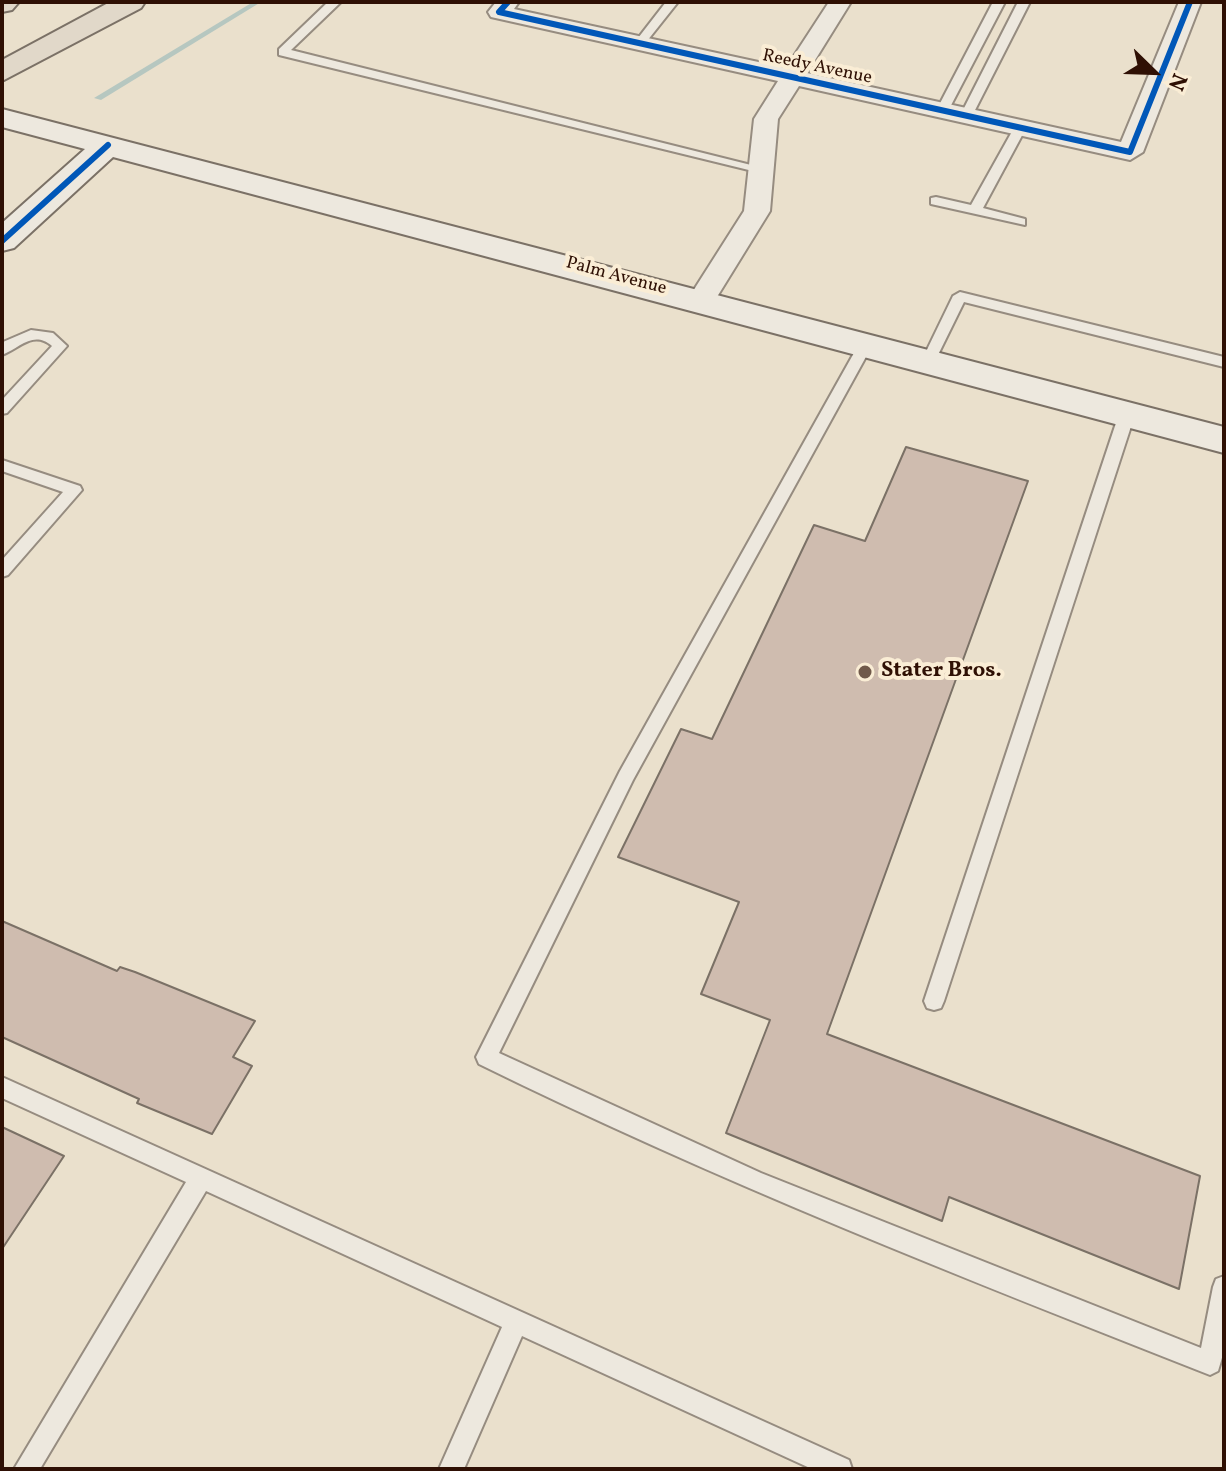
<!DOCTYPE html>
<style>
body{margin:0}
#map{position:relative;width:1226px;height:1471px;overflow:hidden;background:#eae0cc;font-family:Vollkorn,serif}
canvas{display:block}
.frame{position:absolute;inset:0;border:4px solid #2f1004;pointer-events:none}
.north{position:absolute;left:1114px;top:32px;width:80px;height:80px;-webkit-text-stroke:6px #faedd5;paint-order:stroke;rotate:113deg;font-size:22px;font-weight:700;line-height:32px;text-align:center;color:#2f1004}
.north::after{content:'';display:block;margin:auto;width:28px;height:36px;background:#2f1004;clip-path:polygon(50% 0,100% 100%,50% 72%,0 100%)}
</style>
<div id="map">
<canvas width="1226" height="1471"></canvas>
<div class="frame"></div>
<div class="north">N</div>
</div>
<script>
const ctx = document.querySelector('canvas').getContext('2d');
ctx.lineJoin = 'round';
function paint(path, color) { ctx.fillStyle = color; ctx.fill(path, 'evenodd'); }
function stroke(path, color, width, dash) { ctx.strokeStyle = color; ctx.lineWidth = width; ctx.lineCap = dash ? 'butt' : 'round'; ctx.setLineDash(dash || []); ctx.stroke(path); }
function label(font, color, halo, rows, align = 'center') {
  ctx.font = font + ' Vollkorn,serif'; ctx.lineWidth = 8; ctx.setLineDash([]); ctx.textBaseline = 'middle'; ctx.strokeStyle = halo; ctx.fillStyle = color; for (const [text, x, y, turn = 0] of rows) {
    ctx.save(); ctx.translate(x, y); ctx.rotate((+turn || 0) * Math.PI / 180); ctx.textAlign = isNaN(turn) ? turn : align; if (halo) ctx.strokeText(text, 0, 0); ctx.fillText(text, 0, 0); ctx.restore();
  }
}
paint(new Path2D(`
 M253,2H261L101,100L94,98Z`), '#b6c7c0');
const building = new Path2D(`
 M906,447L1028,481L827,1034L1200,1176L1179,1289L949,1197L942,1221L726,1133L770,1020L701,994L739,902L618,857L681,729L712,739L814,525L865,541Z
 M2,921L117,971L120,967L135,972L255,1021L233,1057L252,1066L212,1134L137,1103L139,1099L2,1037Z
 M2,1127L64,1156L2,1249Z`);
paint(building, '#cfbcaf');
stroke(building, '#7b7166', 2);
const lane = new Path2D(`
 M328,2H341L291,50L767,169L761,173L279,55V49Z
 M666,2H678L643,46H635V42Z
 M993,2H1005L948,111L938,114L936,111Z
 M1018,2H1030L972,116L962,119L960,116Z
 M1020,124L1026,128L983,208L1025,219V225L931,204V198L936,197L971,205L1014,128Z
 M960,292L1224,357V367L964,302L934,363H924L922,360L953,296Z
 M31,330L53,333L67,346L7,413L2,414V400L52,346C33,330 20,348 2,355L3,342Z
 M866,339L873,344L633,780L499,1053L761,1173L1201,1348L1213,1287L1216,1279L1224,1276V1351L1218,1371L1210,1375C963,1278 717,1181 479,1064L476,1057L620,771L859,344Z
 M1127,409L1135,414L944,1001L941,1008L934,1010L927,1008L924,1001L1119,414Z
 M2,460L80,486L82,490L8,575L2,577V560L63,492L2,471Z
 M2,1077L849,1460L852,1469H812L522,1336L464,1469H439L502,1327L206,1191L40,1469H14L186,1182L2,1098Z`);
const street = new Path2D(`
 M496,2H519L514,9L786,68L829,2H851L807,73L1121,142L1179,2H1201L1143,152L1130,160L799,86L778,119L770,211L712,305H692L688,299L744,211L754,119L778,81L491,17L488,12Z`);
const secondary = new Path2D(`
 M2,109L1224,427V453L113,157L14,248L2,251V223L85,149L2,127Z`);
const highway = new Path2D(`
 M2,2H19L12,10L2,12Z
 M110,2H145L141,8L2,81V60Z`);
stroke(lane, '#968c80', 4);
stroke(street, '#968c80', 4);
stroke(secondary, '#7b7166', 4);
stroke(highway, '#7b7166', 4);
paint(lane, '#ede8de');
paint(street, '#ede8de');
paint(secondary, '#ede8de');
paint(highway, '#e1d8c9');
stroke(new Path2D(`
 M508,2L499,12L1130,152L1190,2
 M2,241L108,145`), '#0057b8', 6);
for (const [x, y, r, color] of [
 [865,672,8,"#70594a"]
]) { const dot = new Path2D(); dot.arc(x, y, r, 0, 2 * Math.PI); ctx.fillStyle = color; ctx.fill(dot); stroke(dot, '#faedd5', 3); }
label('18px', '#2f1004', '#faedd5', [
 ["Reedy Avenue",817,68,12],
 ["Palm Avenue",616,277,15]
]);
label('bold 22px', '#2f1004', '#faedd5', [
 ["Stater Bros.",881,672]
], 'left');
</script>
